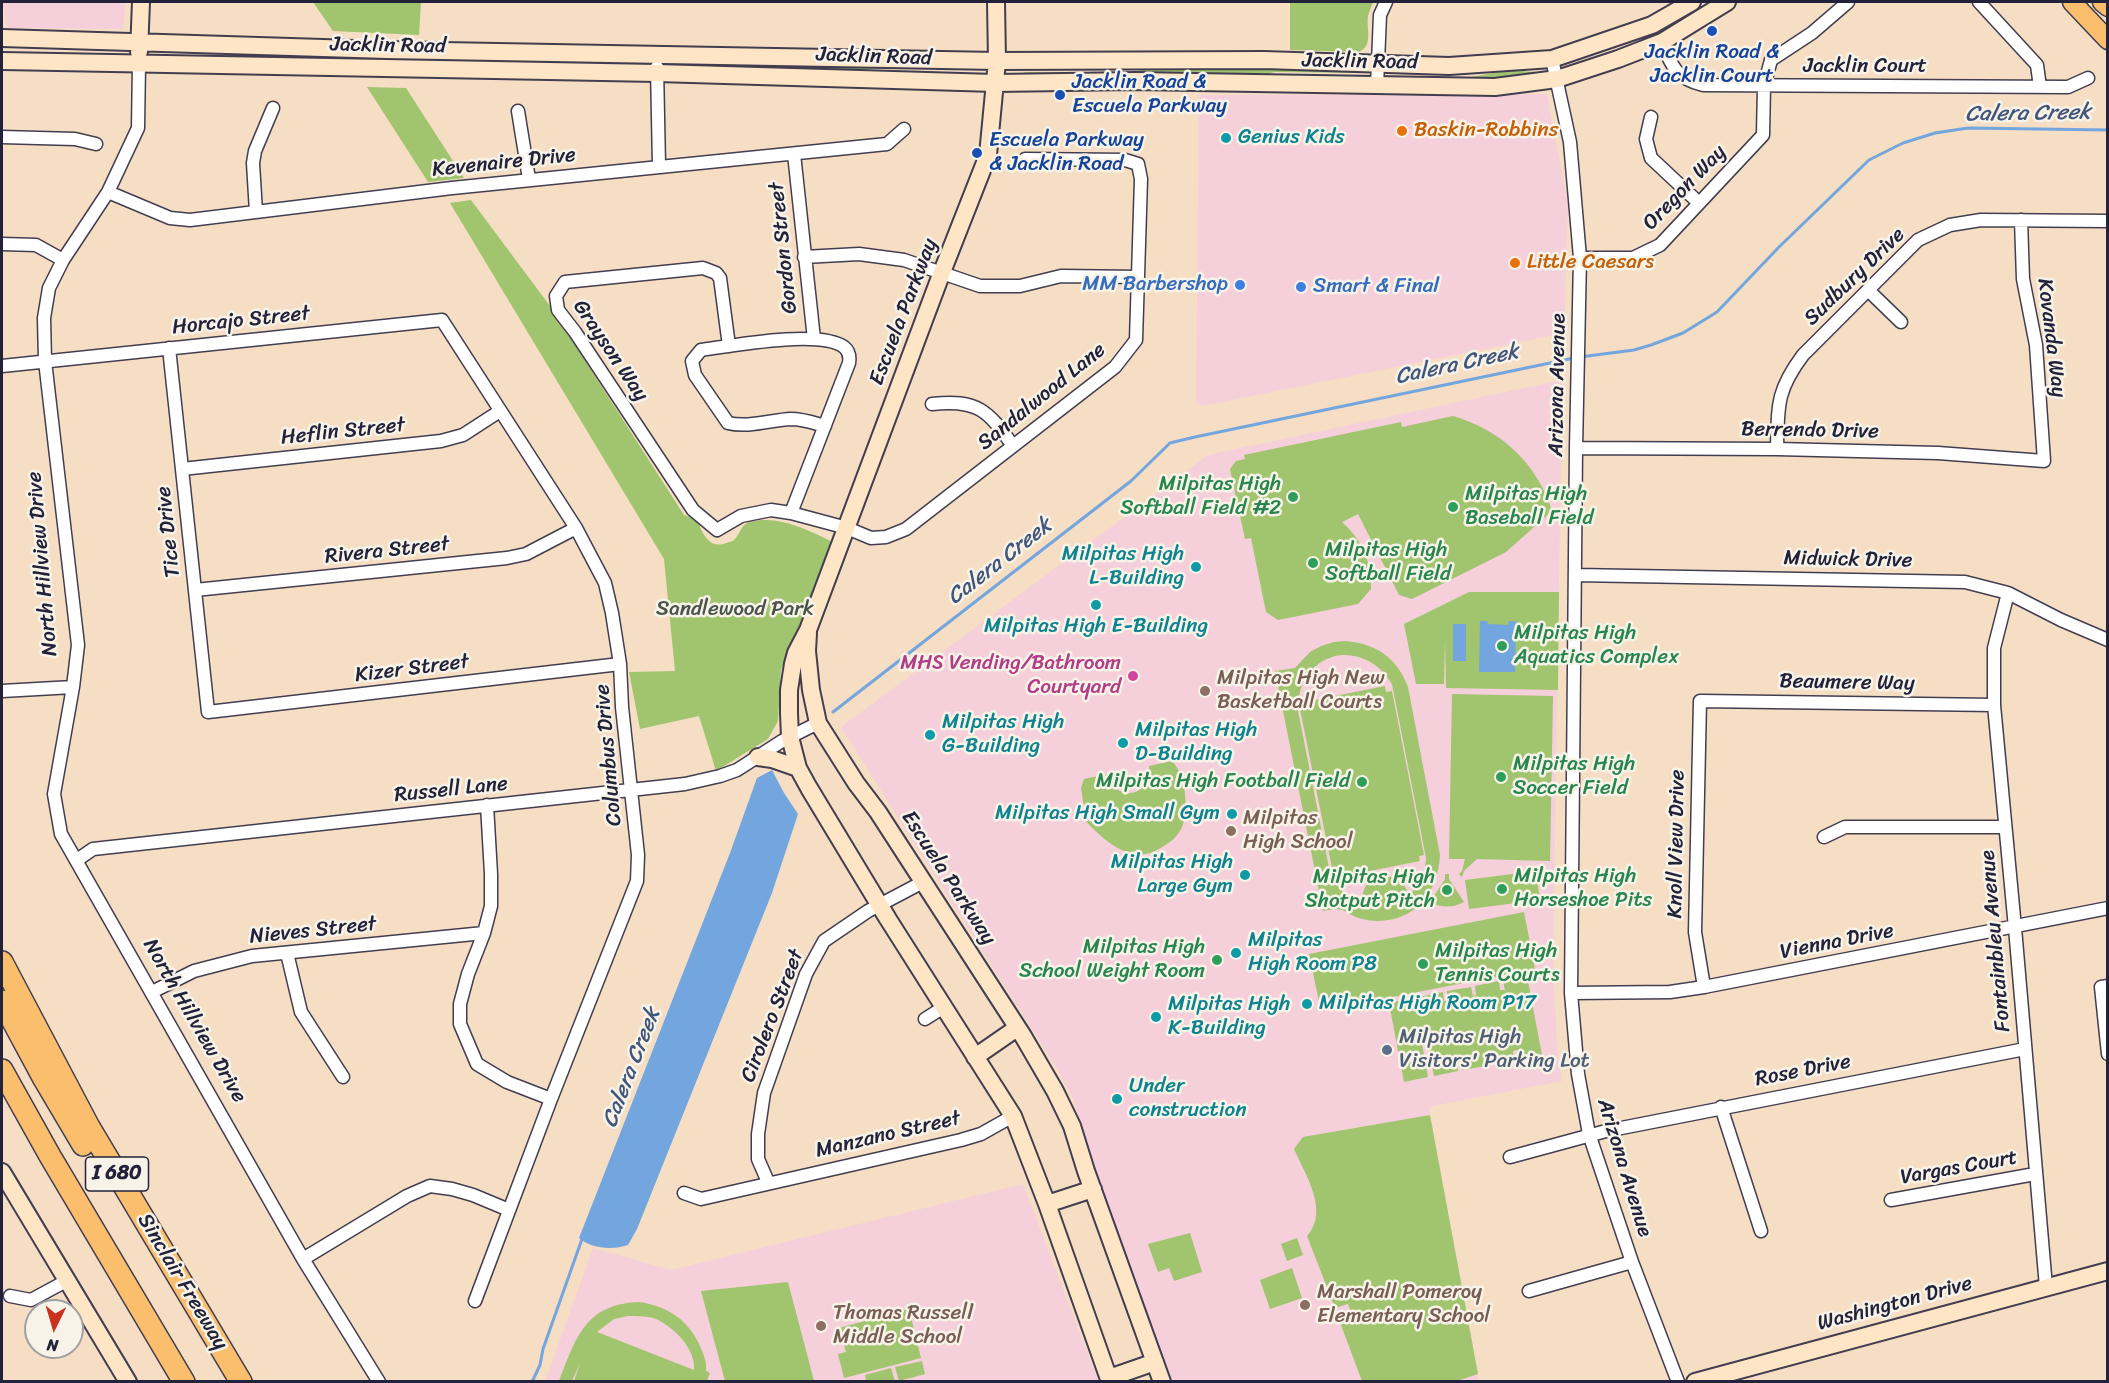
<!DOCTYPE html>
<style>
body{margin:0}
#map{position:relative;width:2109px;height:1383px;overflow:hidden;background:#f5dec4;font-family:Sriracha,sans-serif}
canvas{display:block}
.frame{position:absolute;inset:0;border:3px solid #22223b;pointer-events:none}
.north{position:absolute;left:24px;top:1299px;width:60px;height:60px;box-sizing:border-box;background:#f7f3e8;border:2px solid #a29fa3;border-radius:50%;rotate:185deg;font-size:16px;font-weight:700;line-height:24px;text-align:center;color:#22223b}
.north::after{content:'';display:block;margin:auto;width:21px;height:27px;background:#c8321e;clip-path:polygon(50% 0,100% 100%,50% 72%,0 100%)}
</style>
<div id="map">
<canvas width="2109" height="1383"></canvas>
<div class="frame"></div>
<div class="north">N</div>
</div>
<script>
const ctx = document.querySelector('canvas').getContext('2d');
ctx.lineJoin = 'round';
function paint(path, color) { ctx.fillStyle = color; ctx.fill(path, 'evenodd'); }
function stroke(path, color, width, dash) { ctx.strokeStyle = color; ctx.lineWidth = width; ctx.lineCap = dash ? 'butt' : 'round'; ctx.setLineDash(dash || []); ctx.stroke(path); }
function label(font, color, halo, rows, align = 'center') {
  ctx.font = font + ' Sriracha,sans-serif'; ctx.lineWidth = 5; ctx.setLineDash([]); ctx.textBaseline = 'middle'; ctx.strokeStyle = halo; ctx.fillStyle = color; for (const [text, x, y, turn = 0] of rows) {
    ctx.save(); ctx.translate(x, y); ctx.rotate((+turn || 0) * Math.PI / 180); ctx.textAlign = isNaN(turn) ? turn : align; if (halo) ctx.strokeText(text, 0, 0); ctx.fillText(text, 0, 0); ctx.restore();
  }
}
paint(new Path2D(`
 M3,2H125L123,29L8,28Z
 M1547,94L1568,204L1564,333L1203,406L1196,403L1199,95Z
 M1562,380L1553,969L1557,1046L1562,1081L1432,1106L1429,1108L1479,1381H1172L1097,1179L1073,1098L1059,1072L841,727L1208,455Z
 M1023,1184L1098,1381L545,1382L593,1248L671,1270Z`), '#f5cfd9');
paint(new Path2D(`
 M313,2H421L419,35L333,31Z
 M1290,2H1373C1372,6 1369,11 1368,16C1366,29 1374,47 1358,52L1290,50Z
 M263,54L639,61L641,66L159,56L182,55L242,57Z
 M764,63L897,65L855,71L677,67V65L744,66Z
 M1151,68L1361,71L1360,73L1275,72L1254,77L1026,74L1024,72L1128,73Z
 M1509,70L1536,72L1484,79L1391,78H1466Z
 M367,87L406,88L464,178L428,182Z
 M471,200L550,306L684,515L697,520C702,532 709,550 726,543C727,543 733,541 734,540C740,534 741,525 749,522C778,514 810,531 835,543L781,670L778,721L768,739L716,771L699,716L640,729L629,672L675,671L664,559L450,203Z
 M1453,416C1501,430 1537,463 1552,511L1506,552L1412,599L1399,595L1358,514L1342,522C1362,540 1372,562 1371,589L1358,604L1278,620L1266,612L1251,538L1245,539L1230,469L1236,461L1245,459L1244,455L1401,422L1402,427Z
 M1469,592H1559L1558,690L1446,688L1445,640L1444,684H1416L1404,624Z
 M1346,641C1377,644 1397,658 1408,687L1440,855C1438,898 1407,929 1362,919C1354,918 1345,909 1337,909C1333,909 1327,910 1323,911L1275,671L1295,668L1310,652L1321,646L1334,642ZM1342,655C1365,655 1380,665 1392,684L1426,858C1425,879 1413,898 1393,904L1391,898L1407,890C1394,868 1364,872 1362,899L1379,900L1381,907C1356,909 1340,893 1330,873L1298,711C1297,683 1313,658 1342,655Z
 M1385,686L1386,692L1392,691L1424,855L1419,856L1420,861L1340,877L1338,872L1333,873L1300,709L1306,708L1305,702Z
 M1452,694L1553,696L1550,861L1477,859L1464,871L1462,877L1459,874L1462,871L1465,859H1449Z
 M1172,761C1181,771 1184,782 1185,795C1187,815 1185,833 1167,844C1162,847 1156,851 1150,853C1121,861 1093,830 1077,811L1084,808L1081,788L1084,779L1108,774C1115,804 1152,797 1149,766Z
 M1536,871L1540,900L1469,909L1465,880Z
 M1445,874H1449V879L1464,902C1452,908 1442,908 1430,902L1445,879Z
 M1524,912L1535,969L1321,1011L1309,954Z
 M1527,976L1542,1055L1519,1060L1517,1050L1513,1051L1514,1060L1490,1065L1489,1056H1485L1486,1066L1462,1070L1461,1061L1457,1062L1458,1071L1434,1076L1425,1027L1419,1028L1428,1077L1404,1082L1389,1003L1412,998L1414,1007L1420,1006L1419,997L1443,992L1444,1001H1448L1447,991L1471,987L1473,996L1476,995L1475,986L1499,981L1500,990H1505L1503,981Z
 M1430,1115L1478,1374L1457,1381H1362L1338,1317L1351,1312L1348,1304L1335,1308L1307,1236C1330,1211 1305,1174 1294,1149L1303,1137Z
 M1190,1233L1202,1272L1174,1281L1169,1268L1158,1272L1148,1244Z
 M1297,1238L1303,1255L1287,1261L1281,1244Z
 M1292,1268L1302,1298L1270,1309L1260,1280Z
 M788,1282L814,1381H725L701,1291Z
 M639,1302C667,1306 687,1319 699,1344C703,1353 707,1361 706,1371L710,1373L707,1381H574L580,1363L572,1381H559C576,1338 585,1304 639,1302ZM628,1316C638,1316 648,1316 656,1319C674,1327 696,1349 694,1370L597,1332L614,1319Z
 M909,1309L921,1358L844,1378L838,1354L846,1352L839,1328Z
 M922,1361L925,1374L899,1381L895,1367Z
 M891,1368L895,1381H866L865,1375Z`), '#a1c46e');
paint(new Path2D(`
 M1480,621H1487L1488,624L1508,625L1509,621H1516L1515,672H1479Z
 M1453,624H1466V661H1453Z
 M772,770L784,793L798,814L772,893L637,1229L628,1245C612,1250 592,1249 579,1238L730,853L757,778Z`), '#73a5de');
stroke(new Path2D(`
 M1580,357L1634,350L1651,345L1683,333L1717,312L1779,247L1869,160L1903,143L1935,133L1968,128L2108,130
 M833,712L1131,481L1170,443L1195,437L1574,358
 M532,1382L540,1365L543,1349L582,1239`), '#73a5de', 3);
const street = new Path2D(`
 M1979,2L2037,65L2040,87
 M1662,42C1671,66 1677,79 1703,85L2068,87L2088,78
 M1552,59L1570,142L1580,258L1576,448L1571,993L1578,1074L1589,1134L1632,1262L1678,1382
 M139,64L138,128L108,192L63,260L49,288L44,318L45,361L78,645L73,687L54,794L61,834L303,1259L379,1382
 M657,67L659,166
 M1377,86L1380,15L1386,2
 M518,111L529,179
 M1651,117L1646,139L1651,158L1699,203
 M2,137L75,139L96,144
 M794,154L814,339
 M108,192L170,218L190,220L452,188L887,144L904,129
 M256,212L253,163L255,151L273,108
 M2,244L36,245L63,260
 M804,257L859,254L904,260L980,286H1020L1061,276L1138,277
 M1580,258H1633L1660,245L1763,135L1764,86L1771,60L1812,33L1848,2
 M1868,290L1901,322
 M729,346L720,278L716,273L703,268L565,282L556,296L558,310L575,332L693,510L717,530L741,516L771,510L791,513L847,528L871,538L886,537L906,529L1115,367L1136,340L1141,179L1138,164L1125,160L1025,159
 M169,348L208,712L620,664
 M2,366L442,320L576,528L605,583L612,613L620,664L622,707L638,855L637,881L551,1099L475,1301
 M932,404C977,399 988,410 1013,446
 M1576,448L1777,449L1938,453L2044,461L2036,345L2023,279L2021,220
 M1777,449C1778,406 1776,391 1803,355L1918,240L1950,225L1981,220L2108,221
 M182,469L441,441L463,435L500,411
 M791,513L849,363C850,357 849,351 844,347C820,329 730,346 701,350L692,361L695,375L728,423C748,428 771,420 791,419C803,419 814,423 825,426
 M1576,575L1965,582L2008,593L2061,620L2108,640
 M195,590L507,558L526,554L576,528
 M2008,593L1994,648V705L2015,928L2046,1287
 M2,691L73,687
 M487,805L491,874V906L484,933L468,974L460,1004V1024L477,1064L507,1082L551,1099
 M1824,837L1845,827H2004
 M77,860L93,849L685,784L720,776L737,770L782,741L818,723
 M287,953L301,1012L343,1077
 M2108,986L2101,987L2108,1054
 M1704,987L1695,932L1700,701L1994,705
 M152,992L194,971L252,956L484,933
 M1571,993L1670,992L1704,987L2108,908
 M925,1019L944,1007
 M1721,1107L1761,1231
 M1510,1157L1606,1131L2025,1049
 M768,1182L758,1159V1134L764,1093L806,974L824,941L868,911L923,882
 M684,1193L701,1199L961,1140L981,1134L1013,1116
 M1891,1200L2035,1174
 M303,1259L407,1196L430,1186L452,1189L473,1195L509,1210
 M1529,1291L1632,1262
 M10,1296L31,1300L68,1280`);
const secondary = new Path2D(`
 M996,2L997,61L988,155L942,272L808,630L796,653L793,664L789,690V713L790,737L798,768L809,788L888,919L1013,1116L1047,1204L1110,1382
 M2,38L387,50L997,61L1264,60L1449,66L1552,59L1652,25L1692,2
 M139,52L141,2
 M2,61L657,73L995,83L1135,81L1495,87L1557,79L1618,59L1662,42L1727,2
 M808,633L807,651L811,690L818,723L856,783L878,812L1023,1036L1055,1091L1072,1126L1086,1171L1162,1382
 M758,757L772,759L798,768
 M975,1057L1017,1028
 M2,1172L128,1382
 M1047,1204L1093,1189
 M1109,1378L1155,1362
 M1695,1382L2108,1271`);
const primary = new Path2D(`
 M2072,2L2108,40
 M2102,2L2108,7`);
const highway = new Path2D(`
 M2,962L89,1127L241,1382
 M2,1001L44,1079L83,1145
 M2,1070L50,1156L184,1382`);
stroke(street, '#423e50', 15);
stroke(secondary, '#423e50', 20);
stroke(primary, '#423e50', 21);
stroke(highway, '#423e50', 24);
stroke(street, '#fff', 12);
stroke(secondary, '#fde5c5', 16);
stroke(primary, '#fabe6d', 18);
stroke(highway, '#fabe6d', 21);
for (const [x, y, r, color] of [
 [1712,31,6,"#1a4fb4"],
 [1060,95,6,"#1a4fb4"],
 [1402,131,6,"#e8710a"],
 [1226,138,6,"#0f9aa8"],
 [977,153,6,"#1a4fb4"],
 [1515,263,6,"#e8710a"],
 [1240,285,6,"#3f7fe0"],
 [1301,287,6,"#3f7fe0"],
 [1293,497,6,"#2e9e5b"],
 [1453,507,6,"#2e9e5b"],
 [1313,563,6,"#2e9e5b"],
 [1196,567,6,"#0f9aa8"],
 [1096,605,6,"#0f9aa8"],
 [1502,646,6,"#2e9e5b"],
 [1133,676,6,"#d1479c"],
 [1205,691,6,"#8d6e63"],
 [930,735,6,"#0f9aa8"],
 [1123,743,6,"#0f9aa8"],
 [1501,777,6,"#2e9e5b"],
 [1362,782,6,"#2e9e5b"],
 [1232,814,6,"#0f9aa8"],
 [1231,831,6,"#8d6e63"],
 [1245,875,6,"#0f9aa8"],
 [1502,889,6,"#2e9e5b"],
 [1447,890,6,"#2e9e5b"],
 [1236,953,6,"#0f9aa8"],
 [1217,960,6,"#2e9e5b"],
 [1423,964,6,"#2e9e5b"],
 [1307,1004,6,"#0f9aa8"],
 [1156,1017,6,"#0f9aa8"],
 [1387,1050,6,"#5c6f8a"],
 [1117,1099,6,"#0f9aa8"],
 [1305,1305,6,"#8d6e63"],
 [821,1326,6,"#8d6e63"]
]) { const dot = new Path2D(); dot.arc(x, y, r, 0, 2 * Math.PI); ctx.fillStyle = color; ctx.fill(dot); stroke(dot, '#f7f3e8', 2); }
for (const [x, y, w] of [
 [117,1174,63]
]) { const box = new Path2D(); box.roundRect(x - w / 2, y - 17, w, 34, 4.5); ctx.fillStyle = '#f7f3e8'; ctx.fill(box); stroke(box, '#22223b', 1.5); }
label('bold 20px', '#22223b', null, [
 ["I 680",117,1174]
]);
label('21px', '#22223b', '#f7f3e8', [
 ["Jacklin Road",388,46,1],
 ["Jacklin Road",874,57,2],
 ["Jacklin Road",1360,62,1],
 ["Jacklin Court",1865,67],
 ["Kevenaire Drive",504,163,-6],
 ["Oregon Way",1685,188,-46],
 ["Gordon Street",784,248,-96],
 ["Sudbury Drive",1855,277,-44],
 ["Escuela Parkway",904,312,-69],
 ["Horcajo Street",241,321,-6],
 ["Kovanda Way",2051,338,83],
 ["Grayson Way",610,351,56],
 ["Arizona Avenue",1558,385,-89],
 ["Sandalwood Lane",1042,397,-39],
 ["Berrendo Drive",1810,431,1],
 ["Heflin Street",343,432,-6],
 ["Tice Drive",169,532,-96],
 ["Rivera Street",387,551,-6],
 ["Midwick Drive",1848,560,1],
 ["North Hillview Drive",43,564,-95],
 ["Kizer Street",412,669,-7],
 ["Beaumere Way",1847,683,1],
 ["Columbus Drive",609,755,-95],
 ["Russell Lane",451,790,-6],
 ["Knoll View Drive",1677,844,-89],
 ["Escuela Parkway",948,878,57],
 ["Nieves Street",313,931,-6],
 ["Fontainbleu Avenue",1996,941,-95],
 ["Vienna Drive",1837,942,-11],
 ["Cirolero Street",773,1016,-69],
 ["North Hillview Drive",194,1021,60],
 ["Rose Drive",1803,1071,-11],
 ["Manzano Street",888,1135,-13],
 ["Arizona Avenue",1624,1168,73],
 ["Vargas Court",1959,1168,-10],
 ["Sinclair Freeway",182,1282,59],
 ["Washington Drive",1895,1304,-15]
]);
label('21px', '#164399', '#f7f3e8', [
 ["Jacklin Road &",1712,53,"center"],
 ["Jacklin Court",1712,77,"center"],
 ["Jacklin Road &",1072,83],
 ["Escuela Parkway",1072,107],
 ["Escuela Parkway",989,141],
 ["& Jacklin Road",989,165]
], 'left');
label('21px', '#c56008', '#f7f3e8', [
 ["Baskin-Robbins",1414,131],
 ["Little Caesars",1527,263]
], 'left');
label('21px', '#0d838f', '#f7f3e8', [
 ["Genius Kids",1238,138],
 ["Milpitas High",1184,555,"right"],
 ["L-Building",1184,579,"right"],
 ["Milpitas High E-Building",1096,627,"center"],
 ["Milpitas High",942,723],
 ["G-Building",942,747],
 ["Milpitas High",1135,731],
 ["D-Building",1135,755],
 ["Milpitas High Small Gym",1220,814,"right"],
 ["Milpitas High",1233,863,"right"],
 ["Large Gym",1233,887,"right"],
 ["Milpitas",1248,941],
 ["High Room P8",1248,965],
 ["Milpitas High Room P17",1319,1004],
 ["Milpitas High",1168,1005],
 ["K-Building",1168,1029],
 ["Under",1129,1087],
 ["construction",1129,1111]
], 'left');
label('21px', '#366cbe', '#f7f3e8', [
 ["MM Barbershop",1228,285],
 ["Smart & Final",1313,287,"left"]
], 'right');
label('21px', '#27864d', '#f7f3e8', [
 ["Milpitas High",1281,485,"right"],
 ["Softball Field #2",1281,509,"right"],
 ["Milpitas High",1465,495],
 ["Baseball Field",1465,519],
 ["Milpitas High",1325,551],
 ["Softball Field",1325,575],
 ["Milpitas High",1514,634],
 ["Aquatics Complex",1514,658],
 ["Milpitas High",1513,765],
 ["Soccer Field",1513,789],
 ["Milpitas High Football Field",1350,782,"right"],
 ["Milpitas High",1514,877],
 ["Horseshoe Pits",1514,901],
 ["Milpitas High",1435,878,"right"],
 ["Shotput Pitch",1435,902,"right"],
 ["Milpitas High",1205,948,"right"],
 ["School Weight Room",1205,972,"right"],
 ["Milpitas High",1435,952],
 ["Tennis Courts",1435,976]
], 'left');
label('21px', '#48534a', '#f7f3e8', [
 ["Sandlewood Park",735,610]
]);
label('21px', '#b23c85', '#f7f3e8', [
 ["MHS Vending/Bathroom",1121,664],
 ["Courtyard",1121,688]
], 'right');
label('21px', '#785e54', '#f7f3e8', [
 ["Milpitas High New",1217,679],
 ["Basketball Courts",1217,703],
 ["Milpitas",1243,819],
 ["High School",1243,843],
 ["Marshall Pomeroy",1317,1293],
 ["Elementary School",1317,1317],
 ["Thomas Russell",833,1314],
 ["Middle School",833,1338]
], 'left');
label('21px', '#4e5e75', '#f7f3e8', [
 ["Milpitas High",1399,1038],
 ["Visitors' Parking Lot",1399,1062]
], 'left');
label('italic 22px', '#42567c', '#f7f3e8', [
 ["Calera Creek",2028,114,-1],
 ["Calera Creek",1457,365,-12],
 ["Calera Creek",1000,562,-38],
 ["Calera Creek",632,1068,-69]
]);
</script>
